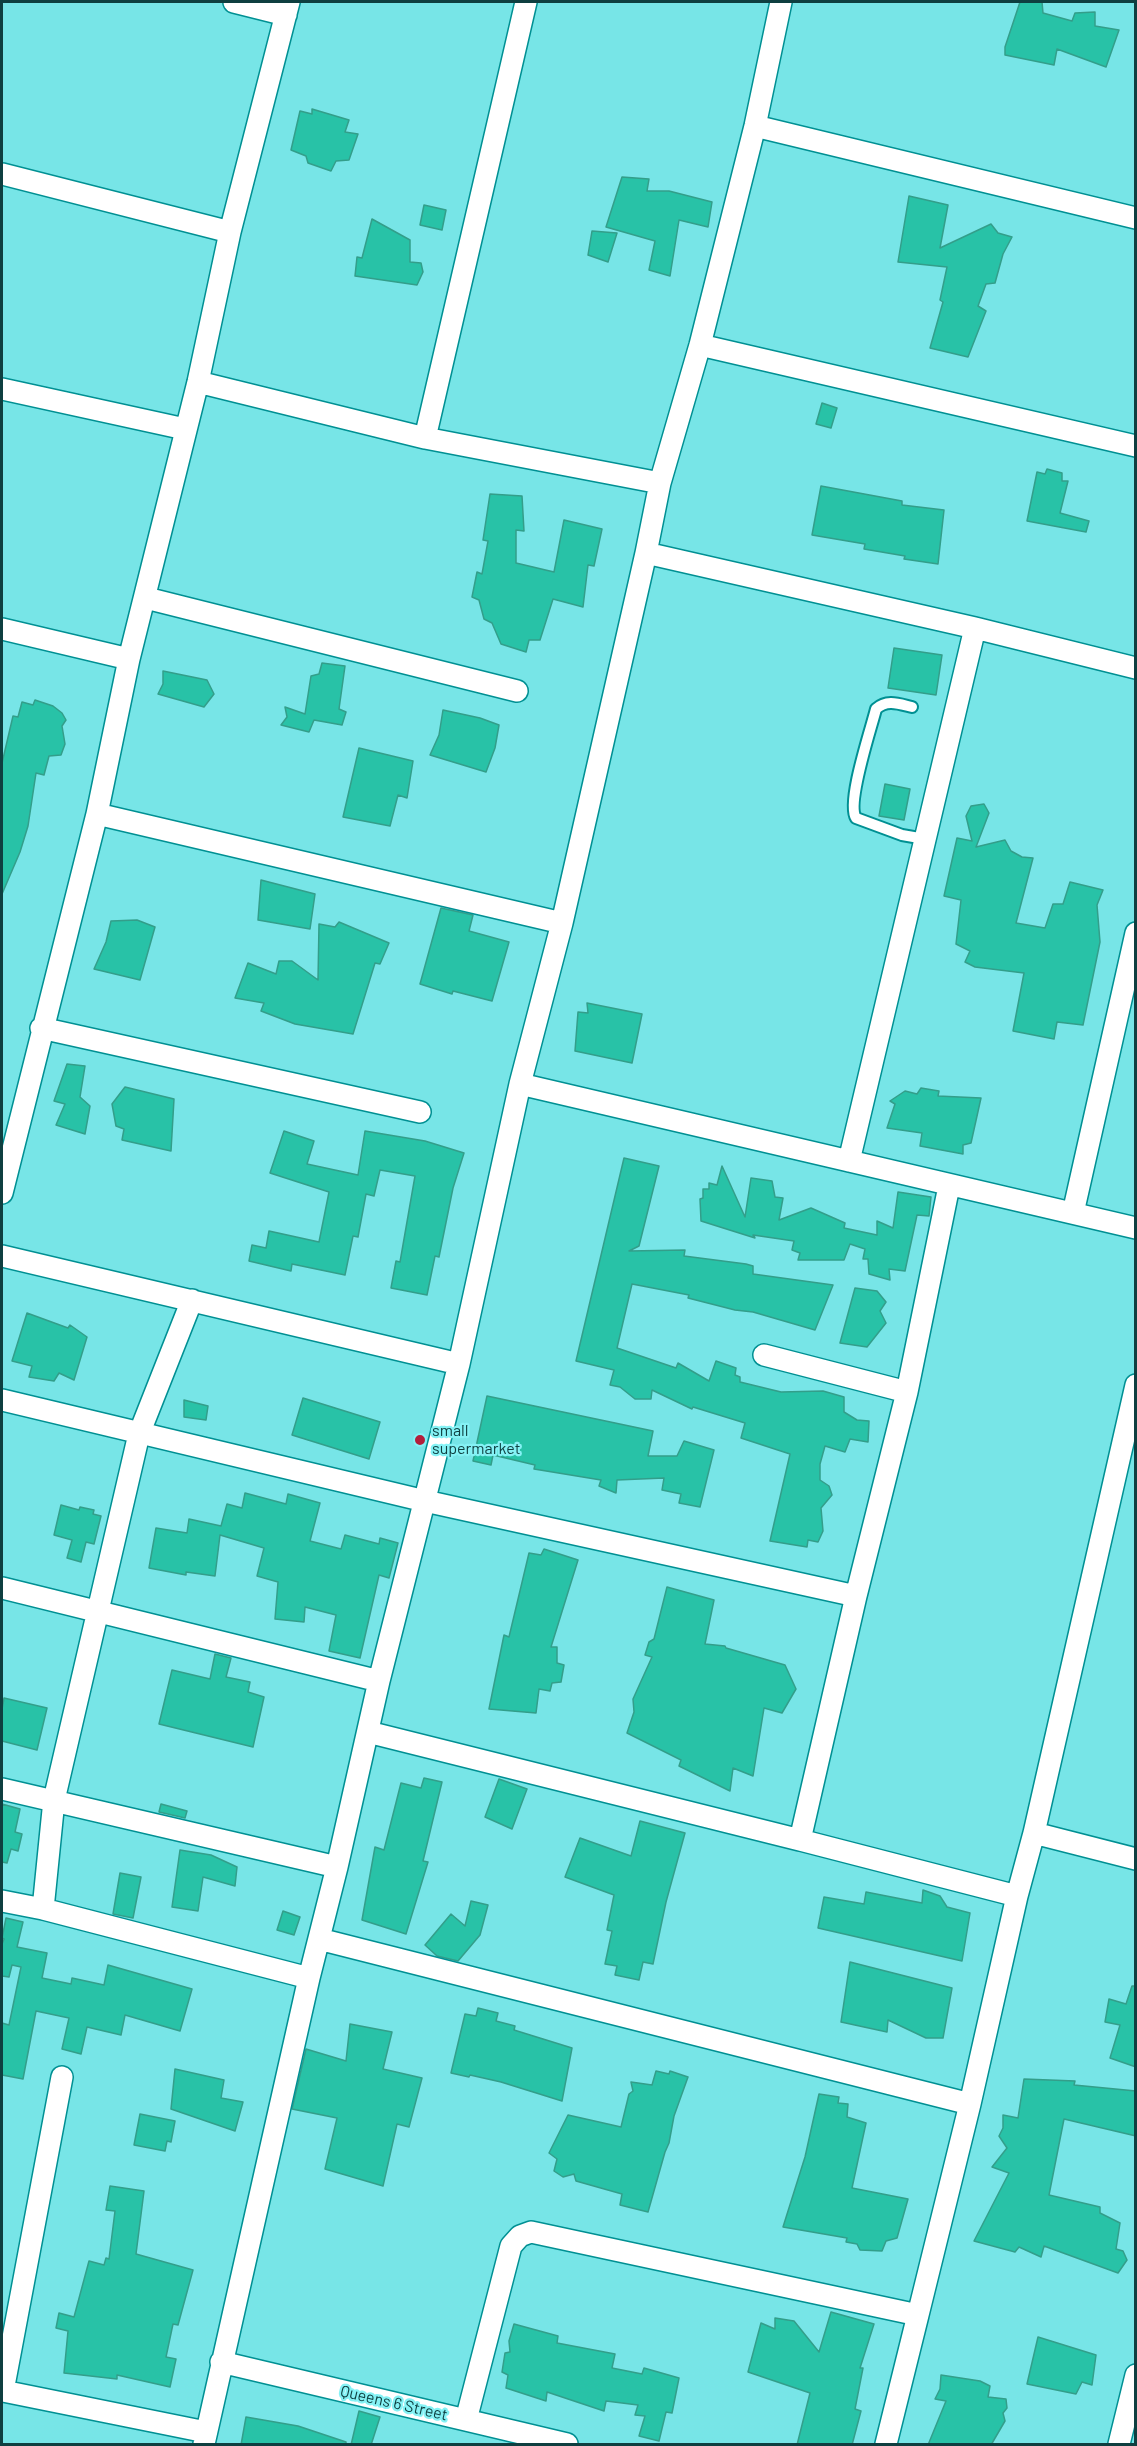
<!DOCTYPE html>
<style>
body{margin:0}
#map{position:relative;width:1137px;height:2446px;overflow:hidden;background:#77e5e7;font-family:Barlow,sans-serif}
canvas{display:block}
.frame{position:absolute;inset:0;border:3px solid #0e3f40;pointer-events:none}
</style>
<div id="map">
<canvas width="1137" height="2446"></canvas>
<div class="frame"></div>
</div>
<script>
const ctx = document.querySelector('canvas').getContext('2d');
ctx.lineJoin = 'round';
function paint(path, color) { ctx.fillStyle = color; ctx.fill(path, 'evenodd'); }
function stroke(path, color, width, dash) { ctx.strokeStyle = color; ctx.lineWidth = width; ctx.lineCap = dash ? 'butt' : 'round'; ctx.setLineDash(dash || []); ctx.stroke(path); }
function label(font, color, halo, rows, align = 'center') {
  ctx.font = font + ' Barlow,sans-serif'; ctx.lineWidth = 4.5; ctx.setLineDash([]); ctx.textBaseline = 'middle'; ctx.strokeStyle = halo; ctx.fillStyle = color; for (const [text, x, y, turn = 0] of rows) {
    ctx.save(); ctx.translate(x, y); ctx.rotate((+turn || 0) * Math.PI / 180); ctx.textAlign = isNaN(turn) ? turn : align; if (halo) ctx.strokeText(text, 0, 0); ctx.fillText(text, 0, 0); ctx.restore();
  }
}
const building = new Path2D(`
 M1020,2H1042L1043,13L1072,21L1075,13L1095,12V26L1119,30L1106,67L1057,49L1054,65L1005,55V47Z
 M312,109L349,120L345,132L358,134L349,160L336,161L331,171L308,163L306,156L291,150L300,111L312,114Z
 M622,177L649,179L647,191H669L712,202L708,227L679,220L670,276L649,270L655,241L606,227Z
 M909,196L948,205L940,248L991,224L998,233L1012,237L1003,254L995,283L986,284L978,306L986,311L968,357L930,348L943,302L940,300L947,267L898,262Z
 M424,205L446,210L442,230L420,225Z
 M372,219L410,240V262L421,263L423,272L417,285L355,276L357,257L362,258Z
 M592,231L617,233L608,262L588,255Z
 M822,403L837,408L831,428L816,424Z
 M1047,469L1062,473V481H1068L1060,513L1089,521L1086,532L1027,521L1037,472L1045,474Z
 M821,486L902,501V505L944,510L938,564L904,559L905,556L864,549L865,544L812,535Z
 M490,494L522,496L524,531L516,530V563L554,572L564,520L602,529L594,566L588,565L583,607L553,599L540,640H529L526,652L501,644L492,623L484,619L479,600L472,597L477,572L482,574L488,541L483,540Z
 M894,648L942,655L936,695L888,688Z
 M322,663L345,666L339,709L346,712L342,725L314,720L309,732L281,725L287,717L285,707L305,714L311,676L319,674Z
 M163,671L207,680L214,694L204,707L158,694L163,684Z
 M35,700L53,706L62,713L66,720L62,726L65,744L61,755L49,756L44,775L36,773L28,826L20,852L2,894V763L13,716L18,717L22,702L33,705Z
 M443,710L480,718L499,725L495,748L486,772L430,755L439,735Z
 M359,748L413,761L407,798L398,795L390,826L343,817Z
 M885,784L910,789L904,820L879,816Z
 M984,804L989,813L976,847L1005,840L1011,851L1022,857L1033,858L1016,923L1045,928L1053,904H1063L1070,882L1103,890L1097,905L1100,942L1083,1025L1057,1022L1054,1039L1013,1031L1024,973L975,967L965,962L970,951L956,944L961,900L944,896L957,838L972,841L966,816L971,806Z
 M261,880L315,894L310,929L258,920Z
 M441,908L473,915L469,931L509,942L492,1001L453,991L452,994L420,984Z
 M137,920L155,927L140,980L94,969L106,942L111,921Z
 M339,922L389,943L380,964L375,963L353,1034L295,1024L261,1011L264,1003L235,998L248,963L276,974L279,961H292L318,980L319,924L335,927Z
 M587,1003L642,1014L632,1063L575,1051L578,1012L588,1013Z
 M67,1064L85,1066L80,1097L90,1106L85,1134L56,1125L65,1104L54,1101Z
 M125,1087L174,1099L171,1151L122,1140L124,1129L116,1126L112,1104Z
 M921,1088L939,1091L938,1096L981,1098L971,1143L963,1145V1154L920,1146L922,1133L887,1128L895,1104L890,1101L905,1091L917,1094Z
 M284,1131L314,1141L307,1164L358,1175L365,1131L425,1141L464,1153L453,1188L439,1257L435,1256L427,1295L391,1288L396,1261L400,1262L415,1176L380,1170L374,1196L366,1194L358,1237L353,1236L345,1275L292,1264L291,1271L249,1261L252,1245L266,1248L269,1231L319,1242L329,1192L270,1173Z
 M624,1158L659,1166L639,1246L629,1251L685,1250L684,1256L746,1264L753,1266V1274L833,1285L815,1330L753,1312L735,1310L688,1298L689,1295L632,1284L617,1348L676,1368L678,1363L709,1381L716,1361L736,1368L735,1375L740,1377V1382L781,1392L823,1391L844,1397V1412L857,1420L869,1421L868,1442L850,1439L845,1452L825,1446L820,1464V1480L829,1486L832,1495L821,1508L823,1531L818,1542L808,1540L807,1547L770,1541L790,1454L741,1438L745,1423L693,1407L692,1409L652,1390L651,1399H635L620,1387L610,1385L614,1370L576,1361Z
 M722,1166L745,1217L751,1178L772,1181L775,1197L783,1198L779,1220L811,1208L845,1223L844,1228L877,1235V1221L893,1228L898,1192L931,1197L929,1216L917,1215L905,1271L889,1269L890,1280L869,1274L868,1259H863L865,1249L850,1244L844,1260H798L800,1253L792,1250L794,1241L753,1235L755,1238L701,1221L700,1199L703,1198V1189H709V1183L717,1185Z
 M855,1288L877,1291L886,1302L880,1311L886,1323L867,1347L840,1343Z
 M27,1313L68,1328L70,1325L87,1337L74,1380L59,1373L54,1381L29,1377L32,1366L12,1361Z
 M487,1396L653,1431L648,1456H677L684,1441L714,1450L700,1507L679,1503L681,1494L662,1490L664,1478L617,1480L616,1493L599,1486L601,1480L534,1469L535,1465L493,1455L491,1465L473,1461Z
 M303,1398L380,1422L369,1459L292,1435Z
 M184,1400L208,1406L206,1420L184,1417Z
 M245,1493L286,1504L288,1494L320,1503L310,1541L341,1549L345,1535L379,1544L380,1538L398,1543L389,1578L379,1575L360,1658L329,1651L336,1615L305,1607L304,1622L275,1619L278,1582L257,1576L264,1548L220,1535L215,1576L186,1572V1575L149,1568L156,1528L187,1533L189,1519L221,1526L227,1504L242,1508Z
 M61,1505L79,1510L80,1507L94,1510L93,1514L101,1516L94,1544L86,1542L81,1562L67,1558L72,1540L54,1535Z
 M544,1549L578,1560L551,1647H557V1663L564,1665L561,1682L552,1683L550,1691L539,1689L536,1713L489,1709L504,1635L509,1637L529,1553L541,1555Z
 M667,1587L714,1600L705,1644L725,1646L726,1648L785,1665L796,1689L782,1713L764,1708L753,1776L733,1768L730,1791L679,1766L681,1760L627,1733L634,1712L633,1699L652,1657L645,1655L649,1642L654,1639Z
 M215,1654L231,1658L226,1677L250,1682L248,1692L264,1697L253,1747L159,1724L172,1670L210,1679Z
 M4,1698L47,1708L37,1750L2,1741V1709Z
 M424,1778L442,1782L423,1861L428,1862L406,1934L362,1920L375,1847L384,1850L401,1783L421,1788Z
 M499,1779L527,1789L512,1829L485,1817Z
 M2,1804L20,1809L15,1832L22,1834L18,1851L11,1849L7,1863L2,1862Z
 M161,1804L187,1811L185,1818L159,1812Z
 M640,1821L685,1833L666,1902L653,1964L643,1962L639,1980L615,1975L617,1966L605,1964L612,1931L607,1930L614,1895L565,1877L580,1838L631,1856Z
 M180,1850L211,1855L237,1867L235,1886L203,1877L198,1911L172,1907Z
 M120,1873L141,1877L133,1918L113,1914Z
 M923,1890L940,1896L947,1907L970,1913L962,1961L818,1928L824,1897L864,1904L866,1892L922,1903Z
 M471,1901L488,1905L480,1935L458,1961L437,1956L425,1945L451,1914L465,1926Z
 M283,1911L300,1917L294,1935L277,1930Z
 M6,1918L23,1922L17,1947L47,1953L42,1978L71,1984L72,1978L104,1985L108,1965L192,1989L180,2031L125,2015L121,2035L87,2027L81,2054L62,2049L69,2018L36,2011L23,2079L2,2075V2023L9,2025L21,1967L12,1965L9,1977L2,1976V1944L4,1939L2,1938Z
 M850,1962L952,1988L943,2038H926L888,2020L887,2032L841,2022Z
 M1132,1986H1136V2067L1110,2058L1120,2025L1105,2022L1109,1999L1126,2004Z
 M478,2008L498,2013L496,2021L515,2026L514,2030L572,2048L562,2101L501,2082L470,2075L469,2077L451,2073L465,2014L476,2016Z
 M350,2024L392,2032L383,2069L422,2078L409,2127L397,2124L383,2186L325,2169L337,2118L292,2109L306,2049L346,2061Z
 M175,2069L224,2080L221,2098L243,2102L235,2131L171,2109Z
 M656,2071L669,2074L670,2071L688,2077L674,2116L669,2143L665,2152L648,2212L620,2205L622,2194L576,2181L574,2174L563,2177L554,2171L557,2159L549,2153L568,2115L621,2127L629,2094L633,2091L631,2082L652,2085Z
 M1024,2079L1075,2081L1074,2085L1136,2091V2136L1064,2119L1049,2195L1100,2207V2213L1120,2223L1116,2249L1123,2251L1127,2260L1118,2273L1044,2246L1041,2257L1019,2247L1015,2252L974,2241L1009,2173L992,2167L1007,2148L999,2136L1003,2128V2115L1018,2118Z
 M819,2094L839,2097L838,2103L848,2104L847,2117L866,2123L852,2188L908,2199L897,2238L886,2241L882,2251L860,2250L857,2244L846,2242L847,2238L783,2227L805,2157Z
 M140,2114L175,2121L171,2142L167,2141L165,2151L134,2145Z
 M110,2186L144,2191L136,2254L193,2270L178,2325L173,2324L166,2357L176,2359L170,2387L117,2375V2379L64,2373L68,2331L56,2328L59,2313L74,2317L89,2261L104,2265L106,2258L109,2259L115,2211L106,2210Z
 M831,2312L874,2324L860,2368H863L855,2409L861,2411L852,2445H797L810,2393L748,2372L761,2323L775,2329V2318L794,2321L819,2352Z
 M514,2324L558,2336L557,2343L615,2354L612,2368L642,2374L644,2368L679,2378L672,2413L666,2412L659,2441L639,2436L645,2416L635,2415L638,2405L606,2401L604,2411L547,2392L546,2401L506,2388L508,2375L502,2372L505,2353L510,2352L509,2341Z
 M1038,2337L1096,2355L1092,2385L1082,2382L1076,2394L1027,2384Z
 M941,2375L980,2381L990,2386L988,2397L1006,2399L1007,2408L1003,2413L1005,2421L991,2445H928L946,2401L935,2399L940,2389Z
 M359,2411L380,2417L371,2445H351Z
 M246,2417L298,2426L346,2442V2445H241Z`);
paint(building, '#28c2a7');
stroke(building, '#339e8a', 1.5);
const service = new Path2D(`
 M912,707C899,704 887,699 876,709C871,729 846,803 856,818L902,835L925,839`);
const minor = new Path2D(`
 M234,2L286,15
 M755,126L1136,218
 M2,174L230,232
 M700,345L1136,446
 M198,382L425,438L660,483
 M2,389L185,429
 M425,438L526,2
 M646,553L660,483L700,345L755,126L781,2
 M146,598L517,691
 M2,629L129,659
 M97,814L562,923
 M41,1028L420,1112
 M520,1084L1136,1228
 M849,1161L975,628
 M2,1193L97,814L129,659L198,382L230,232L289,2
 M1073,1213L1136,933
 M2,1256L459,1364
 M764,1355L907,1392
 M2,1400L425,1501L856,1596L800,1840L368,1732
 M2,1588L379,1681
 M856,1596L907,1392L949,1186
 M2,1789L337,1867
 M1034,1833L1136,1859
 M1017,1896L1034,1833L1136,1385
 M2,1901L43,1909L309,1978
 M43,1909L54,1800L139,1434L192,1300
 M319,1939L970,2104
 M62,2077L3,2391L206,2432
 M221,2362L567,2444
 M466,2420L511,2246L520,2236L531,2232L918,2315L970,2104L1017,1896L800,1840
 M204,2444L309,1978L337,1867L379,1681L459,1364L520,1084L562,923L646,553L975,628L1136,668
 M886,2444L918,2315
 M1119,2444L1136,2375`);
stroke(service, '#009093', 14);
stroke(minor, '#009093', 24);
stroke(service, '#fff', 10);
stroke(minor, '#fff', 21);
for (const [x, y, r, color] of [
 [420,1440,6,"#b21f3b"]
]) { const dot = new Path2D(); dot.arc(x, y, r, 0, 2 * Math.PI); ctx.fillStyle = color; ctx.fill(dot); stroke(dot, '#85f2f5', 2); }
label('16px', '#0e3f40', '#85f2f5', [
 ["small",432,1431],
 ["supermarket",432,1449]
], 'left');
label('16px', '#0e3f40', '#85f2f5', [
 ["Queens 6 Street",394,2403,13]
]);
</script>
